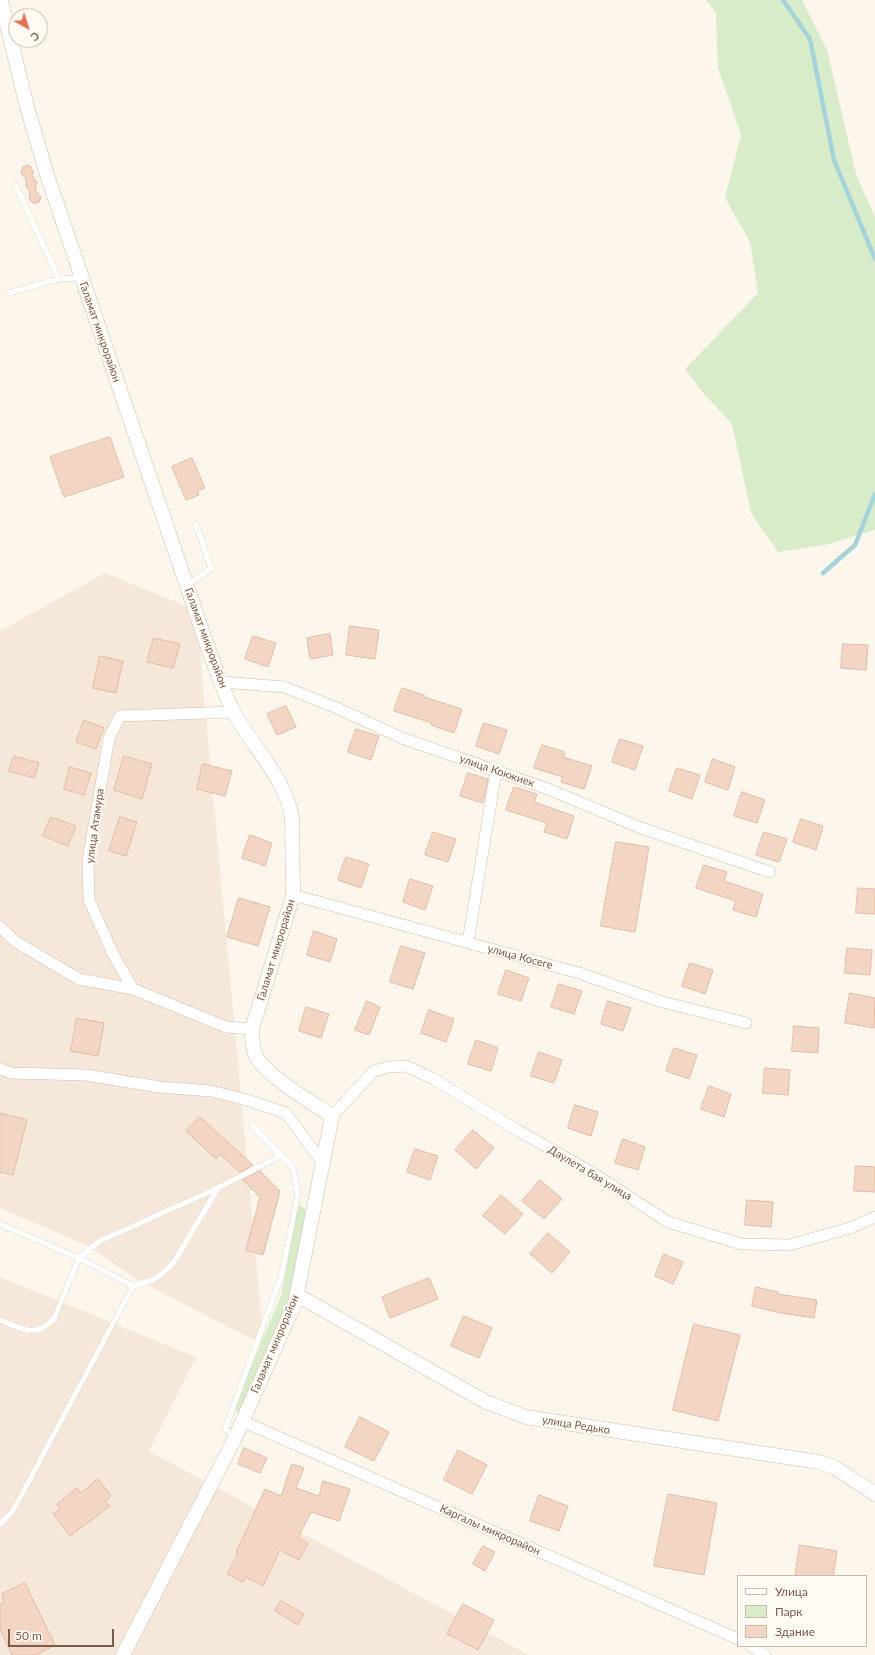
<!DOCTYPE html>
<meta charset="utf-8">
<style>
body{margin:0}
#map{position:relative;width:875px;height:1655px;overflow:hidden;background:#fdf6ec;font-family:Lato,sans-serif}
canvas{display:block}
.legend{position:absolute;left:737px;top:1575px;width:130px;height:72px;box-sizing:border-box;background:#fffaf3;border:1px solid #cabbb1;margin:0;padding:5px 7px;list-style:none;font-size:12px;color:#7a5c4d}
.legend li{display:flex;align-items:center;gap:8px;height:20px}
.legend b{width:20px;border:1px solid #cabbb1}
.north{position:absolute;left:8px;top:8px;width:40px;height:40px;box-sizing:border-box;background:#fffaf3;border:1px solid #cabbb1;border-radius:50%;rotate:141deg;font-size:11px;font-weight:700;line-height:16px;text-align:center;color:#7a5c4d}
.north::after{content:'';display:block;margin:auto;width:14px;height:18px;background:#e76f51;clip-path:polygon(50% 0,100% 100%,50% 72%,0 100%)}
.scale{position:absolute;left:8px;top:1629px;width:106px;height:18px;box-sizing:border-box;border:2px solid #7a5c4d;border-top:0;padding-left:5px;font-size:12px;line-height:14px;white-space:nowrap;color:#7a5c4d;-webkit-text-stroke:3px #fffaf3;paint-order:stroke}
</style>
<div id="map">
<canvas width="875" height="1655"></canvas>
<ul class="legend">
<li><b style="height:5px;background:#fff"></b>Улица</li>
<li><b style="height:11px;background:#d8ecc9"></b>Парк</li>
<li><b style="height:11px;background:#f3d5c3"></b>Здание</li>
</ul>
<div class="north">С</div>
<div class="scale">50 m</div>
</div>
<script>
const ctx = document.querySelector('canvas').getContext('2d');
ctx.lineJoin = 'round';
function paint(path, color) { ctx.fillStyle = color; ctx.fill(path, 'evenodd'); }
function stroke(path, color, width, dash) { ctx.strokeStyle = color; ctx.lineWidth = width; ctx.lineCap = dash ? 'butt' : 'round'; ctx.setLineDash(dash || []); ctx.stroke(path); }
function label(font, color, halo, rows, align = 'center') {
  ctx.font = font + ' Lato,sans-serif'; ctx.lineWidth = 4; ctx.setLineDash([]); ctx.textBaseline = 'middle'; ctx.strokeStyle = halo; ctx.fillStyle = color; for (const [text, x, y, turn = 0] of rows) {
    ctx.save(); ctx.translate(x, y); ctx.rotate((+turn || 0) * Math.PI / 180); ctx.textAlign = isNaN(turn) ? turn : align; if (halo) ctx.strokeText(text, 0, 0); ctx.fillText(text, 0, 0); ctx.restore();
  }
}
paint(new Path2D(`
 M105,573L196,610L264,1345L141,1282L88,1246L0,1208V631Z
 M0,1277L196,1357L149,1451L529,1655H0Z`), '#f5e8da');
paint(new Path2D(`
 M706,0H802L827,50L856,174L875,218V530L825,545L778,552L751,513L732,424L703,393L685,369L758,293L750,242L725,198L741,135L718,68L716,13Z
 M298,1205L306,1209L291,1300L242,1416L233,1408L281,1296Z`), '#d8ecc9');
stroke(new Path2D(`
 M783,0L810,39L834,160L875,259
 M823,573L855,545L875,494`), '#a5d3da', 4.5);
const building = new Path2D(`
 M28,165L31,167L33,172L32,176L37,182L35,190L41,197L39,202L36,203H33L29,199L30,192L26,186V179L21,173L23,167Z
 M110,437L124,477L64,497L50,457Z
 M192,458L205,488L197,491L199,495L186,500L172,467Z
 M350,626L379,630L375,659L346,655Z
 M330,634L333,655L310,659L307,638Z
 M253,636L276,643L268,667L245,659Z
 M154,638L180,644L173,668L147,662Z
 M843,644L868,645L866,670L841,668Z
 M100,656L123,661L116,693L93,688Z
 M402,688L424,695V697L462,709L454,733L431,725L432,723L394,711Z
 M286,706L296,727L277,735L267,714Z
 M84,720L104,728L96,749L76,742Z
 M484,723L507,730L499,754L476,746Z
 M356,729L379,736L371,760L348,752Z
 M620,739L643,746L635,770L612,762Z
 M542,745L565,752L563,757L592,766L584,789L561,782L563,777L534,768Z
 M14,756L39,763L34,778L9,771Z
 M124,756L152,764L142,799L114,790Z
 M713,759L735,767L728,790L705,782Z
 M203,764L232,771L225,796L197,789Z
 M70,767L91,773L84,795L64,789Z
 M677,768L700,775L692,799L669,791Z
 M468,773L488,779L483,803L460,796Z
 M514,787L537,794L534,802L574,816L567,839L544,832L547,823L506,810Z
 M742,792L765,800L757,823L734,816Z
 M51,817L76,826L68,846L43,836Z
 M120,817L137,822L126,856L109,851Z
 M801,819L823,826L816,850L793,842Z
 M433,832L456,839L448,862L425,855Z
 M764,832L787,839L779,862L756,855Z
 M250,835L272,843L265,866L242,858Z
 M616,842L649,847L635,932L601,926Z
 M346,857L369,864L361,888L338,880Z
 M704,865L727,872L724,881L763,894L756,917L733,910L736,901L696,888Z
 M410,879L433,886L425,910L403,902Z
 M858,888L875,889V914L856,913Z
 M239,898L270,907L258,946L227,937Z
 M314,931L337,939L330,962L307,955Z
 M401,946L425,953L413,989L390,982Z
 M847,948L872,950L870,975L845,973Z
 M690,963L713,970L705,994L682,986Z
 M506,970L529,978L521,1001L498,994Z
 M559,984L582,991L574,1014L551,1007Z
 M850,993L875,998L874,1028L845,1023Z
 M367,1001L380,1007L369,1035L355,1030Z
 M608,1001L631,1008L623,1031L601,1024Z
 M306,1007L329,1014L321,1038L299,1031Z
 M429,1010L454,1019L446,1042L421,1033Z
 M77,1018L104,1023L98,1056L71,1051Z
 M794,1026L819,1028L818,1053L792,1051Z
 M476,1040L498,1048L491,1071L468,1064Z
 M674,1048L697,1055L689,1079L666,1071Z
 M539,1052L562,1060L554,1083L531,1076Z
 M765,1068L790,1070L788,1095L763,1093Z
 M709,1086L731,1094L724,1117L701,1109Z
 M575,1105L598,1112L591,1136L568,1128Z
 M0,1113L27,1120L13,1175L0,1172Z
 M200,1117L253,1165L240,1172L220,1154L216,1159L186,1131Z
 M473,1130L494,1148L476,1169L455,1150Z
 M623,1139L645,1147L638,1170L615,1163Z
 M415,1149L438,1156L430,1180L407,1172Z
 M856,1166L875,1167V1192L854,1191Z
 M260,1171L280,1191L263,1255L246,1250L260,1197L243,1180Z
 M540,1180L562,1199L544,1219L522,1201Z
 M501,1195L523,1214L505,1234L483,1216Z
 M747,1200L773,1202L771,1227L745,1225Z
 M548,1233L570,1252L552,1273L530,1254Z
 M664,1254L683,1262L673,1284L655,1276Z
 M429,1278L438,1299L390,1318L382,1297Z
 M756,1287L778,1292V1294L817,1300L814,1318L781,1313L752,1306Z
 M464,1316L492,1328L479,1358L451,1346Z
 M694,1324L740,1335L718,1421L673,1410Z
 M360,1417L389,1432L374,1461L345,1447Z
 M244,1448L267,1458L260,1473L238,1464Z
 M458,1450L487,1465L472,1494L444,1480Z
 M292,1464L304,1468L296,1488L319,1496L323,1481L350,1489L339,1521L311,1512L298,1538L308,1543L299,1560L280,1550L263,1586L246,1577L243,1582L227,1574L238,1554L236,1553L265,1489L281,1496Z
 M98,1479L111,1496L105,1501L110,1506L70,1536L53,1514L60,1509L57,1504L77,1488L81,1493Z
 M668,1494L717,1503L704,1575L654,1566Z
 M539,1495L568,1506L559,1531L530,1521Z
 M800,1545L837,1551L833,1576H795Z
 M483,1546L495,1552L485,1571L473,1564Z
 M25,1583L55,1645L36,1655H12L0,1630V1604L4,1603L2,1594Z
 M281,1601L304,1614L298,1625L275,1611Z
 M463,1604L494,1620L478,1650L447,1634Z`);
paint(building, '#f3d5c3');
stroke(building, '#e6bba3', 1);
const service = new Path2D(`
 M16,186L59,279
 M8,293L59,279L80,278
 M188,585L211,568L196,524
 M0,1224L79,1258L133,1286
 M0,1320C23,1329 34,1339 54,1319L79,1258L100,1241L218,1188L282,1155
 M235,1438L225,1429L281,1277L298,1194L293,1168L252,1125
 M0,1524L12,1512L21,1496L133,1286L153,1280L163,1273L174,1262L218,1188`);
const minor = new Path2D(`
 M222,682L284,687L337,708L402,738L548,789L641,828L770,872
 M234,712L120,716L109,738L88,861L89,900L113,954L133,989L226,1027L252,1029
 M293,895L579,973L659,1001L746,1023
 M0,927L16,942L79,979L133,989
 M468,942L496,771
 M0,1069L11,1073L86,1075L159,1087L211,1091L247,1100L286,1113L322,1162
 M332,1116L374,1071L388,1067L406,1066L432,1078L517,1130L593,1173L668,1222L741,1244L789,1245L850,1228L875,1217
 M242,1421L738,1639
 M751,1646L765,1655`);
const tertiary = new Path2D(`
 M1,0L27,107L48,178L210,654C218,673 224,693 233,711C252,747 284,775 292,817L293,895L252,1029C252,1038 252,1047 256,1056C265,1075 313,1103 332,1116L295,1303L235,1438L123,1655
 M297,1295L486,1402L526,1417L819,1462L834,1467L875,1494`);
stroke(service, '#d1beb0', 6);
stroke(minor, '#d1beb0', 12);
stroke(tertiary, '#d1beb0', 15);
stroke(service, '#fff', 5.5);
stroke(minor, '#fff', 11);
stroke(tertiary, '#fff', 14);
label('11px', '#7a5c4d', '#fffaf3', [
 ["Галамат микрорайон",100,332,71],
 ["Галамат микрорайон",206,638,70],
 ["улица Кокжиек",497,771,19],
 ["улица Атамура",95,826,-82],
 ["Галамат микрорайон",276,950,-73],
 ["улица Косеге",520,957,15],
 ["Даулета бая улица",590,1173,31],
 ["Галамат микрорайон",275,1344,-67],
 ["улица Редько",576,1425,9],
 ["Каргалы микрорайон",490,1530,24]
]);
</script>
